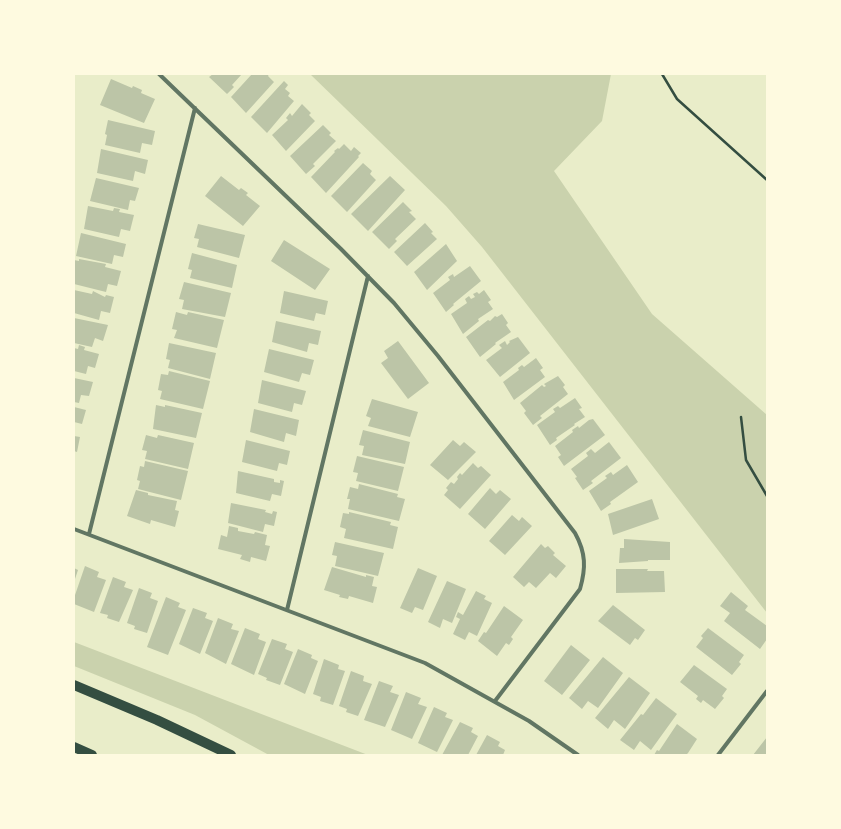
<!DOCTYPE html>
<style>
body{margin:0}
#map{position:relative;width:841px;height:829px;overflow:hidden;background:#e9edc9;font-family:Figtree,sans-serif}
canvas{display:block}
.frame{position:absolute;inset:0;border:75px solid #fefae0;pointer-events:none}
</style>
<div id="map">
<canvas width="841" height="829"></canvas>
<div class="frame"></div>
</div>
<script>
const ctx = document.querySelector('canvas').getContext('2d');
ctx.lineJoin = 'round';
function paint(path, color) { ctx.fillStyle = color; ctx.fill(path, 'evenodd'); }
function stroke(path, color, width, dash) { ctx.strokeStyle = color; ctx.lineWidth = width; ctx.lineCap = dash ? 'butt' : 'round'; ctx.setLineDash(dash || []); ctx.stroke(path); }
paint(new Path2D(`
 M310,74H611L602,121L554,171L652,314L767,415V613L482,247L446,206Z
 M74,642L368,755H269L195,715L74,666Z`), '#cad2ad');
paint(new Path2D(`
 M213,74H242L232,85L234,87L227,94L209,77Z
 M252,74H269L268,76L274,82L246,113L231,97Z
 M111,79L132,88L133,86L142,90L141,93L155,99L144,123L100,105Z
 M284,81L288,85L285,89L290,93L288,96L294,101L267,133L251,117Z
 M302,104L311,113L309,115L315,121L286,151L272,135L288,120L286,118L290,113L292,116Z
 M108,120L155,131L152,145L142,143L140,153L105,145L107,135L105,134Z
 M323,125L331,133L329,135L336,141L313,164L315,166L306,174L290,156Z
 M344,144L351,151L354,147L361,153L358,156L359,157L326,193L311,177L335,152L334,151L338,148L339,149Z
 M101,149L148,160L145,174L135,171L133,181L97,173Z
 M363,163L372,171L370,174L376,180L347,212L331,196Z
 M221,176L239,190L241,188L248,193L246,195L260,206L243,226L205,196Z
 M390,176L405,190L368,231L351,214Z
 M96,178L139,188L135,201L130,200L128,210L90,201Z
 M403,202L412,211L409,212L416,219L395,239L397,241L389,249L372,232Z
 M88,206L113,211L114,208L120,209L119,212L134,215L130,231L121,229L119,237L84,229Z
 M425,223L433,232L431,233L437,239L407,266L394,252Z
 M198,224L245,235L239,258L197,247L199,239L194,238Z
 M81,233L126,244L123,257L114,255L112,264L76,256Z
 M284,240L330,269L315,290L271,261Z
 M446,244L457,261L427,290L414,272Z
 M192,253L237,265L232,288L190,278L192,270L188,269Z
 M79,259L106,264L105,267L121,271L117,286L108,284L106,292L74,284V260L79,261Z
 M470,266L481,281L453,304L454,305L446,312L433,293L450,280L448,277L453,274L454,277Z
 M184,282L231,293L225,317L182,309L184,300L179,299Z
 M74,290L92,294L93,291L105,297L106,295L114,297L110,313L101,311L99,320L74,313Z
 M484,290L491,300L488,302L493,309L478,319L479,321L463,334L451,314L467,303L465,299L469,296L471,299L475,297L473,294L477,292L479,294Z
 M284,291L328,301L325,315L316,313L314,321L280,313Z
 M176,312L187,315L188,312L224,320L217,348L174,338L177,330L172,329Z
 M502,314L508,323L506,325L511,332L495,343L496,344L480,357L466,337L488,320L490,321L495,316L497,317Z
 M74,318L108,325L103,341L95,338L92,347L74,343Z
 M276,321L321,331L318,345L309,343L307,352L272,342Z
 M518,337L530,353L500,377L486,360L502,348L499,345L505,341L507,345L510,342L509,341Z
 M398,341L429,383L408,399L381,363L388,358L384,351Z
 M169,343L216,353L210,379L168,368L170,360L166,359Z
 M79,345L85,347L84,350L99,354L95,368L88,366L86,374L74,371V348L78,349Z
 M269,349L314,360L310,375L302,373L299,382L264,372Z
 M536,358L543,368L540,370L545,377L514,400L503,382L519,370L518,368L522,365L524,367Z
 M169,371L210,381L203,409L160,399L162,391L158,390L161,374L168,375Z
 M558,376L565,385L563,387L568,394L540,416L542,418L533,425L524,413L526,411L520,403L542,385L544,387L546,386L544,384Z
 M74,378L93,382L89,396L81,395L79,403L74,402Z
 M262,380L306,391L302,405L294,403L292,412L258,403Z
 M575,398L582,408L579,409L585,417L574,424L575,425L556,438L557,440L550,445L537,425L555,412L553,409L558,406L560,408Z
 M372,399L418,412L410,437L368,426L371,418L366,416Z
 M156,405L165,407V405L202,413L196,438L153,429Z
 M74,407L86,410L82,424L74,422Z
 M254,409L299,420L296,436L286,433L284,442L250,432Z
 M593,419L605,435L564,466L558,457L561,455L555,446L573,432L572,430L578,426L579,428L589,420Z
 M363,430L410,442L405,464L362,455L364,446L359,445Z
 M146,435L157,438L158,435L194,443L188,469L145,459L147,451L142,450Z
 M74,436L80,437L77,452L74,451Z
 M246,440L290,451L287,465L279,463L277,471L242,462Z
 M453,440L460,446L464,442L476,452L448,480L430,465Z
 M609,442L621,458L591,481L593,483L583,490L575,478L577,477L571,469L588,456L586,453L591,449L595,453Z
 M357,456L404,467L398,491L356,481L358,473L353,472Z
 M145,461L188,471L181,500L138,489L140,481L137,480L140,466L144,467Z
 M473,463L478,468L481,466L491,475L460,509L444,495L448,490L446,488L451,482L454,484L458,479L457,477L460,473L462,475Z
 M627,465L638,482L610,502L611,504L601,511L589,491L607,478L605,476L611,472L613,475Z
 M238,471L274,479V482L280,483V480L284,481L281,496L272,494L270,501L236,493Z
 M359,484L398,494L397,497L405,499L399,521L348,509L350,499H347L350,487L358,489Z
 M490,488L496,494L500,490L511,499L485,529L468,514Z
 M136,490L148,493V495L177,501L175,510L179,511L175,527L151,520L150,524L127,516Z
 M652,499L659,519L613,535L608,514Z
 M231,503L266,510L265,512L272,514L273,511L277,512L274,526L265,524L263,532L228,523Z
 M349,512L391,522L390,525L398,527L393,549L344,538L346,529L340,527L343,513L349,514Z
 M512,515L519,521L522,517L532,526L505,555L489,541Z
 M229,526L238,528V531L254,534L255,532L267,535L265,545L270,546L266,561L251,557L250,562L240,559L242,555L218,549L221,535L227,537Z
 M624,539L670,542V560H648V553V561L619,563L620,548H624Z
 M335,542L384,553L378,576L335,566L337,556L332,555Z
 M541,544L545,548L548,546L555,553L553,555L566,566L556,578L550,573L536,588L529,582L524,587L513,577Z
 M85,566L99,572L97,577L106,580L94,612L74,604V598Z
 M332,567L366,577V575L374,577L372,586L377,587L373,603L349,596L348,599L339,597L340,595L324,590Z
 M74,568L78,570L74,582Z
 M418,568L437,576L423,610L415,607L412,613L400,608Z
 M616,569H648L647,571H664L665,592L616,593Z
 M113,577L126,582L124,587L133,590L119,622L107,618L108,615L100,613Z
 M447,581L466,589L452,623L443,619L440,628L428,622Z
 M139,588L152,593L150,598L158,601L147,633L134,629L135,626L127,623Z
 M476,591L486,596L484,599L492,603L477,636L469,632L465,640L453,634L460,619L456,617L458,612L463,615Z
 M731,592L748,606L745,610L767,626V639L760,649L724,621L730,613L720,606Z
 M166,597L180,603L178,607L186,610L168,655L147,647Z
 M613,605L645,630L638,640L635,638L630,645L598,621Z
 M504,606L523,620L511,637L513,639L509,645L506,643L497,656L478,641L484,632L486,633Z
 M193,608L207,613L205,618L213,621L200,654L179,644Z
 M218,618L233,624L231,629L239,631L226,664L205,653Z
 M245,628L260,634L258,639L266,642L254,675L231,664Z
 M708,628L744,655L739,662L741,664L732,675L696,647L703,638L701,636Z
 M272,639L287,644L285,649L293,652L280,685L266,680L267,678L258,674Z
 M571,645L590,660L562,695L544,681Z
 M298,649L312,655L311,658L318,661L305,694L284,684Z
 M603,657L623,673L598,708L588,701L582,709L569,698Z
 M324,659L339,665L338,669L345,671L333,705L320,701L321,697L313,694Z
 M694,665L727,689L722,696L724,698L715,709L703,700L701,703L696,699L698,696L680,682Z
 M351,671L364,676L363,681L372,684L358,716L346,712L347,709L339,706Z
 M629,677L650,693L625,729L614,720L608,729L595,718Z
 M379,681L393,686L390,692L399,695L385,727L364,720Z
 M406,692L421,698L418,704L427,707L412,739L391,730Z
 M656,698L677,714L651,750L640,741L634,750L620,740L641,714L643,715Z
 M434,707L447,713L445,717L453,720L437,752L418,743Z
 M460,722L473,728L471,732L478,736L468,755H442Z
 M677,724L697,739L688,753L686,755H654L657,750L659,751Z
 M487,735L500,742L498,746L505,750L503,755H476Z
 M767,737V755H753Z`), '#bcc5a7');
stroke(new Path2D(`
 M662,74L677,99L767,180
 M741,417L746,460L767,496`), '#344e41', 2.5);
stroke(new Path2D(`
 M159,74L341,249L394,303L438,356L575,533C586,553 586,568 580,589L495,701
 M74,529L425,663L529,721L578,755
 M89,534L195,108
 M287,610L368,276
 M718,755L767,691`), '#617663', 4);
stroke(new Path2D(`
 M74,685L157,720L231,755
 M74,747L92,755`), '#344e41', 10);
</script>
